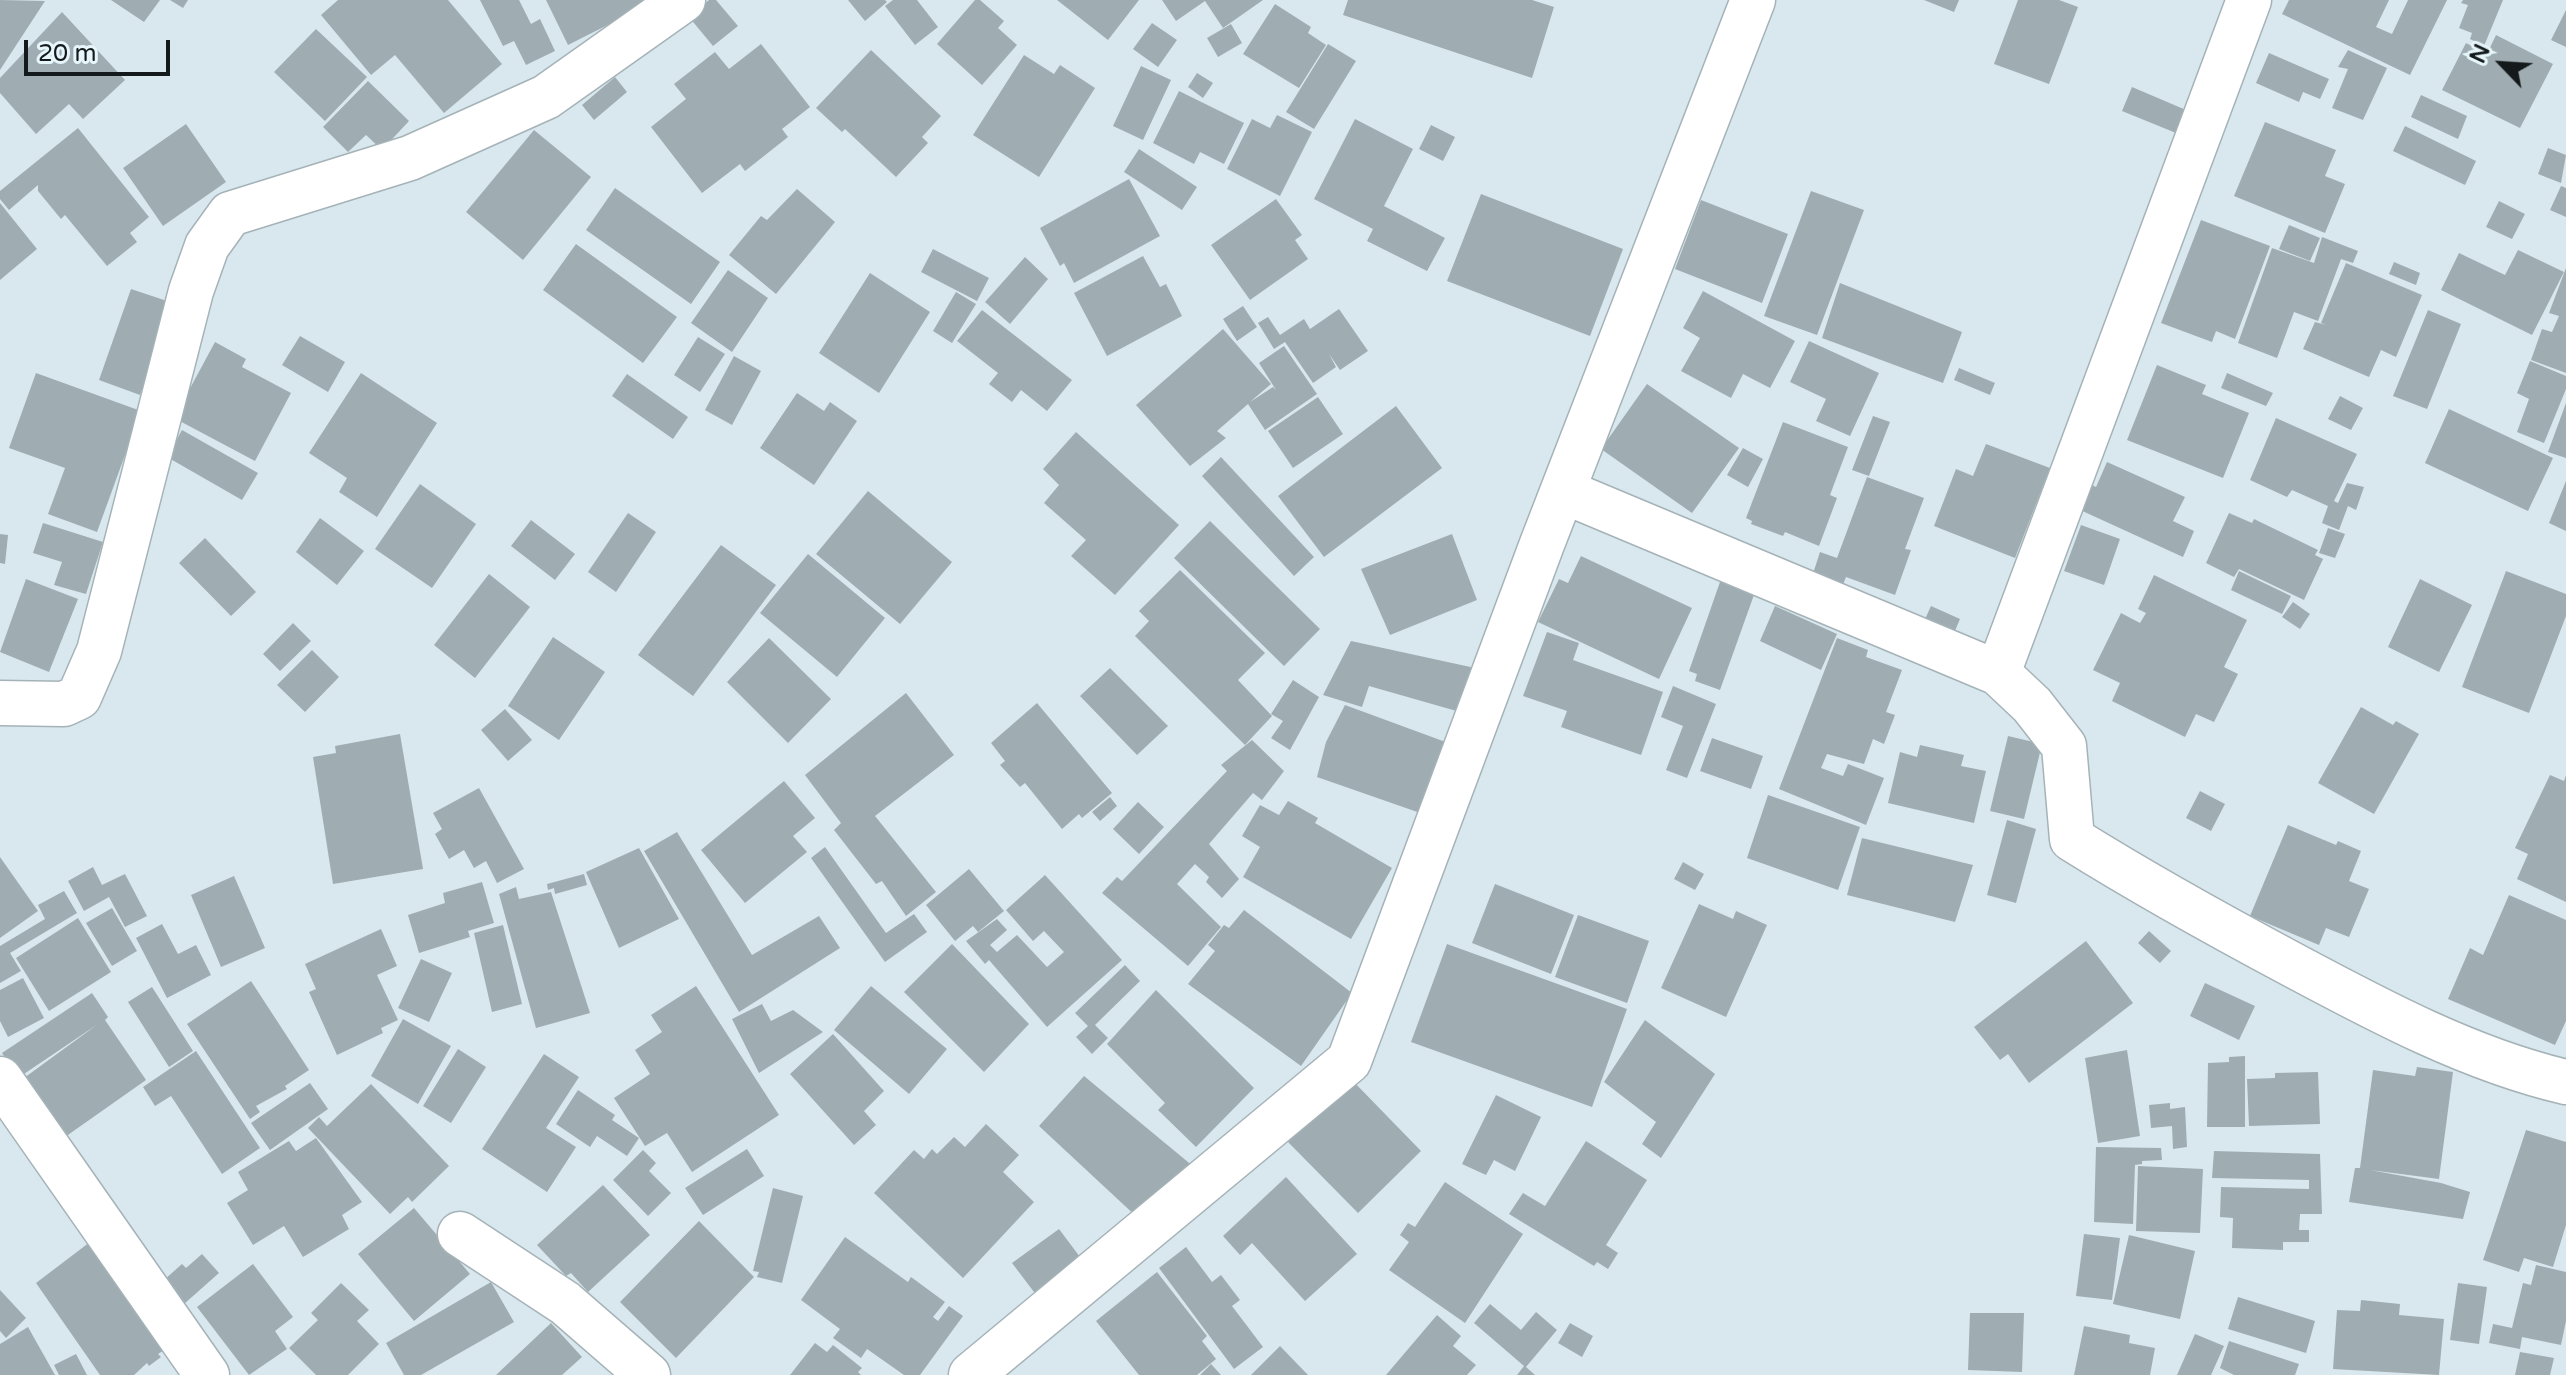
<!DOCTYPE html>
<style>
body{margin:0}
#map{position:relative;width:2566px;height:1375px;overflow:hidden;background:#d9e8ee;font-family:"Varela Round",sans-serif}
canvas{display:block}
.north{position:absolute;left:2462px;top:24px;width:80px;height:80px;-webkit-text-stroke:6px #e6f6fb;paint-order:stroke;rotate:295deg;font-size:22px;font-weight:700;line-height:32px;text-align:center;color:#14191b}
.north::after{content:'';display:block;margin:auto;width:28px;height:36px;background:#14191b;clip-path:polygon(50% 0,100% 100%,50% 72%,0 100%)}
.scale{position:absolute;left:24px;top:40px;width:146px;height:36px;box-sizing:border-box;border:4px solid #14191b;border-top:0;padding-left:10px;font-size:24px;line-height:28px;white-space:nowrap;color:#14191b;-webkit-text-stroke:6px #e6f6fb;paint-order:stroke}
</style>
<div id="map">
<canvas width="2566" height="1375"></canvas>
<div class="north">N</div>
<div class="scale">20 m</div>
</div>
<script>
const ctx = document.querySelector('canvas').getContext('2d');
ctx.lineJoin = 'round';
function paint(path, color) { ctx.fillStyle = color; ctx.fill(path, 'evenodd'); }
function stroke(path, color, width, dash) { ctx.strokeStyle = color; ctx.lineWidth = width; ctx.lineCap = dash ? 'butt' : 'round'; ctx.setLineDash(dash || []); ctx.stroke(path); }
paint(new Path2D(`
 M0,0L45,1L0,70Z
 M111,0H160L144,22Z
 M170,0H188L183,8Z
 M338,0H448L502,64L444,113L395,55L371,75L321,15Z
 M480,0H519L531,24L540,19L555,51L526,65L514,41L503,46Z
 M546,0H657L568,45Z
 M709,0H716L738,26L713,46L689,17Z
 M848,0H885L887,2L865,21Z
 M893,0H917L938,27L915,45L885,6Z
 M975,0H980L1004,21L998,28L1017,45L982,85L937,44Z
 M1057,0H1139L1108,40Z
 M1162,0H1263L1223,28L1205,1L1176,21Z
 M1348,0H1532L1554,7L1532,78L1343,15Z
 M1924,0H1959L1954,12Z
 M2018,0H2059L2078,7L2049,84L1994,64Z
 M2289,0H2389L2376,27L2392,34L2408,0H2447L2410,75L2282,14Z
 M2463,0H2503L2484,46L2470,39L2472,33L2459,28L2468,5L2461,3Z
 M1275,4L1311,27L1308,33L1326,45L1299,88L1243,54Z
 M2566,10V47L2551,40Z
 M62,12L125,80L83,119L69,104L36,134L0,93V78Z
 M1152,23L1177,40L1158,67L1133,49Z
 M1231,24L1242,43L1218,57L1207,38Z
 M316,29L367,77L325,121L274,72Z
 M2496,35L2553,64L2520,128L2442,90L2466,43L2487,54Z
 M761,44L810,107L782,129L788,137L745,171L740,164L702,193L651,127L686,99L674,84L715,52L729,69Z
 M1328,44L1356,61L1314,129L1286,112Z
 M871,50L941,116L922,137L928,143L896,177L845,129L842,132L816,108Z
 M2348,50L2387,68L2363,120L2332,108L2348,69L2338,67Z
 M2269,53L2329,79L2320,99L2303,92L2299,102L2256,83Z
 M1024,55L1054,74L1060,65L1095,88L1039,177L973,135Z
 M1141,66L1171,80L1143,140L1113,126Z
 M1197,73L1213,83L1203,98L1188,87Z
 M615,77L627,92L594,120L582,105Z
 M368,81L409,121L382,150L366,135L348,152L323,127Z
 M2132,87L2186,110L2176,133L2122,111Z
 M1179,91L1244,123L1224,164L1200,152L1194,164L1153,143Z
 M2421,95L2467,116L2458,139L2411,117Z
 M1277,115L1312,132L1280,196L1227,169L1252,119L1270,128Z
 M1355,119L1413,149L1384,206L1445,238L1427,271L1367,241L1373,229L1314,199Z
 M2265,122L2336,150L2325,176L2345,184L2325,233L2234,196Z
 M186,124L226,182L163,226L123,168Z
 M1431,125L1455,137L1443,161L1419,149Z
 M2405,126L2476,161L2465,185L2393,151Z
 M78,128L149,217L130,233L137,242L107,266L65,215L61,219L38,191V185L9,210L0,199V191Z
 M534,130L591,177L523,260L466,212Z
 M2548,148L2566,155L2561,183L2538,174Z
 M1139,149L1197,187L1182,210L1124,172Z
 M1129,179L1160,236L1074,283L1064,263L1060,266L1040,228Z
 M2561,186L2566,188V217L2550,210Z
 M615,188L720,262L691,304L586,230Z
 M797,189L835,222L776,294L729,255L761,216L767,220Z
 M1811,191L1864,210L1817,335L1764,316Z
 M1481,194L1623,249L1590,336L1447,281Z
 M1276,199L1302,235L1295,240L1308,259L1250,300L1211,245Z
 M1701,200L1788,234L1762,303L1675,269Z
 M2499,201L2525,214L2512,239L2486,227Z
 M0,203L37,249L0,280Z
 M2201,220L2270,246L2235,339L2216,331L2212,342L2161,323Z
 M2289,225L2320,238L2310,261L2279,249Z
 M2322,237L2358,251L2353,263L2341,259L2318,321L2294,312L2277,358L2238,343L2272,248L2314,263Z
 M576,244L677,317L643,363L543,290Z
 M933,249L989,278L977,301L921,272Z
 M2518,250L2564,272L2532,335L2441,290L2459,253L2505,275Z
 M1143,256L1160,287L1166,284L1182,316L1107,356L1074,293Z
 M1025,257L1048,279L1010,324L985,302Z
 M2394,262L2420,273L2416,285L2389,274Z
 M2346,263L2422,295L2396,357L2381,350L2369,377L2303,349L2315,322L2326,325L2321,323Z
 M2566,268V373L2531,360L2542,329L2552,332L2559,316L2549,313Z
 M728,270L768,298L732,352L691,323Z
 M870,273L930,312L879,393L819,353Z
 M1840,283L1962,332L1943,383L1822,338Z
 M131,289L173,303L140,395L99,380Z
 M1703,291L1795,341L1770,388L1743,374L1731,398L1681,371L1700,338L1683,328Z
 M956,292L976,304L952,343L933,331Z
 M1243,306L1257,327L1237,341L1223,319Z
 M1339,309L1368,351L1340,370L1329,354L1336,367L1313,383L1285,342L1274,349L1258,323L1268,317L1280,335L1304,319L1310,329Z
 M982,310L1072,380L1047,411L1021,390L1012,402L989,384L998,373L957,341Z
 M2428,310L2461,324L2427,409L2393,396Z
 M1223,329L1271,384L1250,402L1273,387L1276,390L1259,363L1284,346L1317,394L1265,430L1248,404L1217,431L1226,438L1190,466L1136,405Z
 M300,336L345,362L328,392L282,365Z
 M698,337L725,354L700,392L674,375Z
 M1809,341L1879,373L1850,436L1816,421L1826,399L1790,382Z
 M215,342L246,359L242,367L291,393L255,461L174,418Z
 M734,356L761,371L732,425L705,410Z
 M2530,361L2566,376V389L2544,443L2517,432L2529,399L2517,393Z
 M2157,365L2206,385L2202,394L2249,413L2223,478L2127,440Z
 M1959,368L1995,383L1990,395L1954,380Z
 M36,373L141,411L97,532L48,514L65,468L9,448Z
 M361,373L437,423L377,517L339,492L347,478L309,453Z
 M2227,373L2273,393L2266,406L2221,388Z
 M627,374L688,417L673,439L612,396Z
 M1647,384L1739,448L1692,513L1601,449Z
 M797,393L824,411L830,402L857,421L814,485L760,448Z
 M2340,396L2363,408L2351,430L2328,419Z
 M1318,397L1343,434L1293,468L1268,431Z
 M2566,403V458L2548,452Z
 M1396,406L1442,468L1324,557L1278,496Z
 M2449,409L2553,458L2528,511L2425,463Z
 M1873,416L1890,422L1869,476L1852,470Z
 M2276,418L2357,454L2334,501L2338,503L2347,483L2364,487L2356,510L2348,506L2339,530L2322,523L2328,506L2292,490L2287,497L2250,480Z
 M1783,422L1848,447L1830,495L1837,498L1819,546L1785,532L1783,536L1751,524L1752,521L1746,518Z
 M182,430L258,473L242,500L167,457Z
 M1076,432L1179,525L1115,595L1071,556L1086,540L1044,503L1059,485L1043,469Z
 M1986,444L2050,468L2015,558L1934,526L1956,469L1973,476Z
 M1743,448L1763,459L1748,487L1727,475Z
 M1221,457L1314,557L1294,576L1202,476Z
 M2107,462L2185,497L2173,521L2194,531L2183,557L2078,509L2088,483L2096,487Z
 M1867,477L1924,498L1905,549L1911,550L1895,595L1846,577L1838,597L1809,586L1820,552L1837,558Z
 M2566,481V531L2549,523Z
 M420,484L476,524L432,588L375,549Z
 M868,491L952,562L900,624L816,554Z
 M628,513L656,532L616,592L588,572Z
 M2229,513L2252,523L2254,519L2318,550L2315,555L2323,559L2304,600L2239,569L2234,577L2206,563Z
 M320,518L364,551L337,585L296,552Z
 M531,520L575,554L555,580L511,546Z
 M1210,521L1320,629L1284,666L1174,558Z
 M43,523L103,542L86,594L54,585L62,562L33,553Z
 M2081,525L2120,539L2104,585L2064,571Z
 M2328,528L2345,534L2335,558L2319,553Z
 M0,534L8,535L5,564L0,563Z
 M1452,534L1477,600L1390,635L1361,569Z
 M205,538L256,592L231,616L179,563Z
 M721,545L776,585L693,696L638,655Z
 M808,554L885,618L837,677L760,613Z
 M1581,556L1692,608L1659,679L1538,622L1559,579L1568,583Z
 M1180,570L1265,653L1238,680L1272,716L1245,745L1135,636L1149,621L1139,611Z
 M2239,571L2291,596L2282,614L2231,590Z
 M2506,571L2566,594V616L2529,713L2462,687Z
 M489,574L530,607L475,678L434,645Z
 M2154,575L2247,620L2224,667L2238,674L2214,722L2196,714L2185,737L2112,701L2120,683L2093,670L2121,613L2140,623L2146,613L2138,609Z
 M26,579L78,599L49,672L0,652Z
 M1721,579L1755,592L1720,690L1695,681L1697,674L1689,671Z
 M2420,579L2472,605L2439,672L2388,647Z
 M2293,602L2310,614L2300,629L2282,617Z
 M1775,606L1837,634L1821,670L1760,641Z
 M1931,606L1960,619L1951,640L1921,628Z
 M293,623L311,641L280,671L263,654Z
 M1547,632L1579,643L1573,660L1663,692L1641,755L1561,727L1567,711L1523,696Z
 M553,637L605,672L559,740L508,706Z
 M769,638L831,699L788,743L727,682Z
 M1837,638L1868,650L1866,657L1902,670L1886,712L1895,715L1884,744L1873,739L1864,764L1827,754L1821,768L1843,776L1848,764L1884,778L1866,825L1779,789Z
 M1351,641L1475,668L1460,712L1369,686L1362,707L1323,695Z
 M312,650L339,677L305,712L277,685Z
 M1110,668L1168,726L1137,755L1080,696Z
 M1293,680L1319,697L1290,750L1271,738L1283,721L1271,714Z
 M1673,686L1716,704L1687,778L1666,770L1683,726L1661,717Z
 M906,693L954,755L875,816L936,892L906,916L882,881L876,884L834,830L841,823L805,775Z
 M1037,703L1112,793L1082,818L1079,814L1062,829L1025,783L1020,787L1000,765L1005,761L991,743Z
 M1345,705L1451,744L1426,815L1317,777L1326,742Z
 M2361,707L2393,725L2396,721L2419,734L2374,814L2318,783Z
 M505,709L532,740L508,761L481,730Z
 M400,734L423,869L333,884L313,757L336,753L335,746Z
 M2008,736L2042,744L2024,819L1990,811Z
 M1712,738L1763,756L1751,789L1700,771Z
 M1252,740L1284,771L1262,800L1253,793L1209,844L1239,879L1222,898L1206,882L1209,877L1195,864L1177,884L1221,927L1188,966L1102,893L1117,877L1122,881L1227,771L1221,765Z
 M1920,745L1964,755L1961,766L1986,771L1974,823L1888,803L1900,752L1917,757Z
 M2550,775L2564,781L2566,775V902L2517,879L2528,854L2515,848Z
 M784,781L815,818L793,836L807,852L745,903L701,850Z
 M479,788L524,869L497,883L486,861L474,868L464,850L449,859L435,834L442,829L433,813Z
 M2200,791L2225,804L2211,831L2186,818Z
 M1768,795L1860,827L1838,890L1747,858Z
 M1110,797L1117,806L1100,821L1092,812Z
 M1288,801L1318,818L1315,823L1392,868L1351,939L1243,877L1260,847L1242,836L1260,805L1279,815Z
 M1138,802L1164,827L1139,854L1113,829Z
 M2007,820L2036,829L2016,903L1987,895Z
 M2288,825L2336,845L2338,841L2361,851L2349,881L2369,889L2349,937L2326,928L2319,945L2250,916Z
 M677,832L752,955L819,916L840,948L739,1012L644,851Z
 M1862,838L1973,865L1955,922L1847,895Z
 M825,847L886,933L914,914L927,932L885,962L811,858Z
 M639,848L679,919L619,948L586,872Z
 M0,857L38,911L0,938Z
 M1683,862L1704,874L1695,890L1674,879Z
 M93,867L102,885L125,874L147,916L125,927L109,897L84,911L68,881Z
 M969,869L1004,911L978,932L973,926L955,941L926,905Z
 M584,874L587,885L555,894L554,888L548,890L547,884Z
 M1045,875L1122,960L1047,1027L989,960L985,964L966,941L997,919L1007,930L990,945L997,952L1017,935L1047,967L1064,952L1044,931L1033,941L1006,910Z
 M234,876L265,948L221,967L191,895Z
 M482,882L494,923L468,931L470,937L419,953L408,915L445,903L443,893Z
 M1495,884L1574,915L1551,974L1472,943Z
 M516,887L519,899L551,892L590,1013L536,1028L499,894Z
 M64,891L77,913L10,953L21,971L0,983V946L45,919L38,905Z
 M2509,895L2566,920V1021L2555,1045L2448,999L2470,948L2483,955Z
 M1699,904L1733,919L1736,911L1767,925L1726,1017L1661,988Z
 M112,908L137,951L112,966L86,923Z
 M1244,910L1352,993L1301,1066L1188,984L1215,951L1208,945L1224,925L1229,928Z
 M1578,915L1649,941L1627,1003L1555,977Z
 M78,918L111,972L49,1011L16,958Z
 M162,924L178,954L196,945L211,975L167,998L136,938Z
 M503,925L522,1004L492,1012L474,933Z
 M381,929L397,966L377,975L398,1020L381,1028L383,1033L337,1055L309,992L316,989L305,964Z
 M2149,931L2171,951L2160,963L2138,943Z
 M2086,941L2133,1003L2029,1083L2008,1054L2000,1060L1974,1027Z
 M952,944L1029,1024L984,1072L904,992Z
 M1447,944L1627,1009L1592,1107L1411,1042Z
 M421,959L452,973L429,1022L398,1008Z
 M1125,965L1140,981L1095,1025L1108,1038L1092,1054L1076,1037L1088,1026L1075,1013Z
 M23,978L44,1018L8,1037L0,1021V990Z
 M251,981L309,1070L285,1086L287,1089L256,1106L260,1112L250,1119L187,1024Z
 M2205,983L2255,1006L2239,1040L2190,1016Z
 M696,986L779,1115L692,1172L667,1133L645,1146L614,1098L650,1074L635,1050L662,1032L651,1015Z
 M871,986L947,1049L909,1094L834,1030Z
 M152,987L193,1051L169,1067L128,1002Z
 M1156,990L1254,1088L1196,1147L1158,1110L1165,1103L1107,1044Z
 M92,993L108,1017L105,1020L146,1080L65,1137L24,1078L98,1024L18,1078L2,1053Z
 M762,1004L771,1021L793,1010L823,1032L759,1073L732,1019Z
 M403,1019L451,1046L418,1104L371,1076Z
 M1645,1020L1715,1074L1661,1158L1642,1144L1656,1122L1604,1082Z
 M833,1034L884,1091L864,1111L876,1125L854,1145L790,1074Z
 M458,1049L486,1067L451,1123L423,1106Z
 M2127,1050L2140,1136L2098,1143L2085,1058Z
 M196,1051L260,1148L222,1174L171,1096L155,1106L143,1087Z
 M544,1054L579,1077L546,1128L576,1147L547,1192L482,1149Z
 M2245,1056V1127H2207L2208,1063L2229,1062V1057Z
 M2417,1067L2453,1072L2439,1179L2370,1170L2441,1183L2470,1192L2463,1219L2349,1202L2355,1168H2360L2373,1070L2415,1076Z
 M2318,1072L2320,1124L2249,1126L2247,1079L2275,1078V1073Z
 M1084,1076L1194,1167L1139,1219L1039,1126Z
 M1351,1079L1421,1151L1358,1213L1288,1142Z
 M310,1083L328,1109L270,1150L251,1123Z
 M371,1084L449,1166L412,1202L408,1197L390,1214L308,1128L319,1117L327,1126Z
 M578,1090L615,1115L612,1120L639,1138L627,1156L597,1136L590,1147L556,1124Z
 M1496,1095L1541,1117L1515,1171L1494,1160L1486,1175L1462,1164Z
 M2170,1103V1109L2185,1107L2187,1147L2173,1149L2172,1126L2151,1128L2149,1105Z
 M986,1124L1019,1155L1003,1172L1034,1202L963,1278L874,1193L914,1150L924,1159L932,1149L937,1154L954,1137L965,1147Z
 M2526,1130L2566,1142V1225L2553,1267L2524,1258L2519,1272L2483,1260Z
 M316,1138L362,1202L342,1215L349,1229L303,1257L284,1226L253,1245L227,1203L248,1190L238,1172L289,1141L296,1151Z
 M1586,1141L1647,1180L1606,1245L1618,1253L1608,1269L1597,1262L1594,1266L1509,1214L1523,1193L1545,1206Z
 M2096,1147L2161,1148L2162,1160L2142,1161V1164L2135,1165L2133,1224L2094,1222Z
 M747,1149L764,1176L703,1215L685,1188Z
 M643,1150L656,1163L649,1171L671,1193L648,1216L613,1180Z
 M2214,1151L2320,1154L2322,1214H2300L2299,1230H2309V1242H2283V1250L2232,1248L2233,1218L2220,1217L2221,1187L2309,1189V1180L2212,1178Z
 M2138,1166L2203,1169L2200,1233L2136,1231Z
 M1286,1177L1357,1254L1305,1301L1252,1243L1240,1255L1223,1236Z
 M1445,1182L1523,1234L1465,1323L1389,1270L1409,1242L1400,1235L1408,1223L1415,1227Z
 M603,1185L650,1235L588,1292L571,1273L566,1276L537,1245Z
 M773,1188L803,1196L782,1283L757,1277L759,1272L753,1271Z
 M414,1208L470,1274L414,1321L358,1254Z
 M699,1221L754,1277L676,1358L620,1302Z
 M1059,1229L1083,1261L1037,1296L1012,1263Z
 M2084,1234L2120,1238L2112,1300L2076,1296Z
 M2129,1235L2195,1251L2180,1319L2113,1304Z
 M845,1237L908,1282L911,1277L945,1302L933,1317L938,1321L949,1306L963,1316L920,1375H904L867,1349L861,1358L833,1338L840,1329L801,1300Z
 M90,1242L169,1347L158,1354L161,1357L149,1366L147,1363L134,1375H100L36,1283Z
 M1186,1247L1212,1282L1221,1275L1240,1300L1232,1306L1263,1347L1234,1369L1159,1268Z
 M202,1254L219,1273L184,1304L164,1280L182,1264L186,1268Z
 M253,1264L293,1317L275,1331L287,1349L249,1375L197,1307Z
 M2536,1265L2566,1272V1321L2561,1345L2522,1337L2520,1349L2489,1343L2493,1324L2512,1328L2523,1283L2531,1285Z
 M1157,1272L1207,1336L1202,1341L1216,1359L1197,1375H1139L1096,1321Z
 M491,1282L514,1322L421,1375H404L386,1343Z
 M341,1283L369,1310L357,1321L379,1344L348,1375H316L289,1348L318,1320L311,1313Z
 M2458,1283L2487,1287L2479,1344L2450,1340Z
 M0,1290L26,1318L6,1338L0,1331Z
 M2238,1297L2315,1321L2306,1353L2228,1329Z
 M2361,1300L2400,1304L2399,1315L2444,1319L2439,1375L2333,1369L2337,1310L2360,1311Z
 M1490,1304L1521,1330L1536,1312L1557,1330L1526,1367L1535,1375H1517L1524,1366L1474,1323Z
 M1970,1313H2024L2022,1372L1968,1370Z
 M1437,1315L1461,1336L1453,1346L1476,1365L1467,1375H1386Z
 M551,1323L582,1357L562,1375H496Z
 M1570,1323L1593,1336L1582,1357L1558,1343Z
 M2084,1326L2130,1335L2129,1343L2155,1348L2150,1375H2074Z
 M28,1327L55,1375H0V1344Z
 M2195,1334L2224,1346L2211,1375H2177Z
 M2229,1341L2299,1364L2295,1375H2234L2220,1368Z
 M815,1343L827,1352L833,1345L862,1368L858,1372L861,1375H790Z
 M1280,1346L1308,1375H1251Z
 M2520,1352L2554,1358L2550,1375H2515Z
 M76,1354L87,1375H59L54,1365Z
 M1211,1364L1221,1375H1200Z`), '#9fadb2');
const minor = new Path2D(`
 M1563,491L1998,673L2032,705L2064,746L2072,839C2144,884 2218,925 2293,965C2379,1011 2471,1060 2566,1082
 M1998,673L2249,0
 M0,703L64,704L79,697L99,651L191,291L207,246L230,214L410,158L546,97L683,0
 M0,1079L207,1375
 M460,1234L565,1303L648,1375
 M971,1375L1349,1061L1542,544L1753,0`);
stroke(minor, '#a5b3b8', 47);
stroke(minor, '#fff', 44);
</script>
